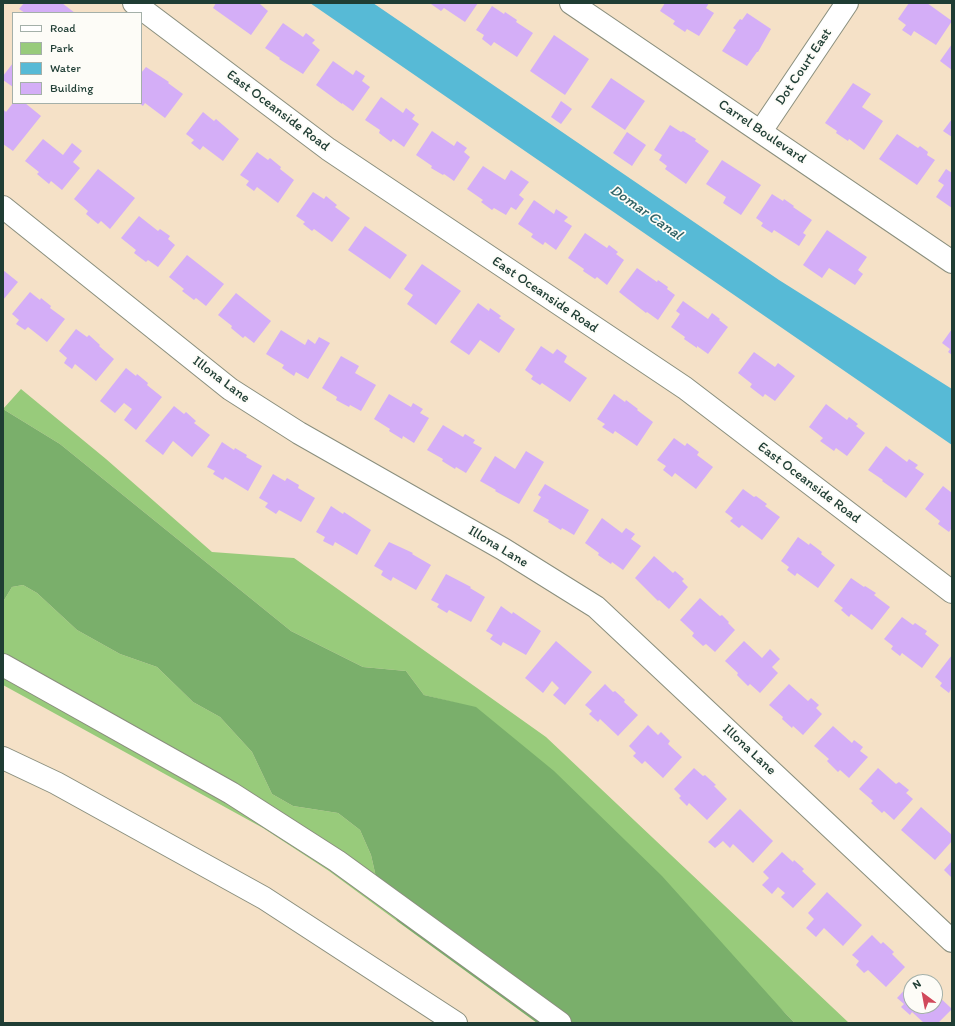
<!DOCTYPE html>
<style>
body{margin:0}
#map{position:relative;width:955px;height:1026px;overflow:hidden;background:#f5e1c7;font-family:Itim,sans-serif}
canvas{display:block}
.frame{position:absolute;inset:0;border:4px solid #1f3d34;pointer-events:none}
.legend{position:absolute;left:12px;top:12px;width:130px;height:92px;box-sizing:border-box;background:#fdfcf7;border:1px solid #a4b0a9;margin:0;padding:5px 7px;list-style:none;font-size:12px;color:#1f3d34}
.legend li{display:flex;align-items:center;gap:8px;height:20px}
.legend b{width:20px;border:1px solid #a4b0a9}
.north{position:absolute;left:903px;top:974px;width:40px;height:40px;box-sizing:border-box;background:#fdfcf7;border:1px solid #a4b0a9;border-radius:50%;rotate:328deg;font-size:11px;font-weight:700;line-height:16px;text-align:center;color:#1f3d34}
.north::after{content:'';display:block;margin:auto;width:14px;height:18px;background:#d1495b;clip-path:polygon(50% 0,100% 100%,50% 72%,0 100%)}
</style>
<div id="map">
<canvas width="955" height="1026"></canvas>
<div class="frame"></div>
<ul class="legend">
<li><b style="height:5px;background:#fff"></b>Road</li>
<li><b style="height:11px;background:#98cb7b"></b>Park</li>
<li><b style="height:11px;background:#57bad6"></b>Water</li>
<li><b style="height:11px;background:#d4aef7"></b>Building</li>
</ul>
<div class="north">N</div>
</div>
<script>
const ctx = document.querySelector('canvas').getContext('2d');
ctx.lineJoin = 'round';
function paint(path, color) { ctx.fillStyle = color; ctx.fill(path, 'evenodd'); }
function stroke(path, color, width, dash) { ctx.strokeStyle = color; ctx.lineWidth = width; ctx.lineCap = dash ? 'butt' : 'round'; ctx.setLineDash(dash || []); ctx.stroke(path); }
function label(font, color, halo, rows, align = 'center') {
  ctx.font = font + ' Itim,sans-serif'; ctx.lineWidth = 3.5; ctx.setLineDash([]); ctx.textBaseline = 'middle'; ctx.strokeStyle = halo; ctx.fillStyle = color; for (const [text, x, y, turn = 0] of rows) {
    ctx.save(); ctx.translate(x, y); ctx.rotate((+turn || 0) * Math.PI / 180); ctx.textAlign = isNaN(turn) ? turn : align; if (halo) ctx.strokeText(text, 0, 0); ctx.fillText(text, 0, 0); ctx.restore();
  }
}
paint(new Path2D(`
 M21,389L106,459L212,552L294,558L546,737L849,1023H795L476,708L424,695L406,671L363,667L291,631L60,444L3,409Z
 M23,585L37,593L77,630L120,654L157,667L193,702L220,717L252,752L272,794L293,806L338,813L360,830L371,855L378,886L397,921L329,871L263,828L3,685V602L12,587Z`), '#98cb7b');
paint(new Path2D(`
 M3,409L60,444L291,631L363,667L406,671L424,695L476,707L554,771L662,876L785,1013L795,1023H537L397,921L378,886L371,855L360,830L338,813L293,806L272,794L252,752L220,717L193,702L157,667L120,654L77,630L37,593L23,585L12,587L3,602Z`), '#7aaf6b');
paint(new Path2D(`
 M310,3H373L779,280L952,389V445Z`), '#57bad6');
paint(new Path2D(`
 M24,3H62L75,13H25L19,9Z
 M216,3H261L260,4L268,11L251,35L213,8Z
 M432,3H478L465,22L444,8L441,11L431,4Z
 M665,3H709L706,8L714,13L699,36L687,29L685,32L673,24L675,21L660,11Z
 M909,3H927L952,21L936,45L914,31L911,36L902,30L906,25L898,19Z
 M492,6L504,14L505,12L517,20L516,22L533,33L517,57L494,42L491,46L482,39L484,35L476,30Z
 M747,13L771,29L758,52H757L747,66L722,51L736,30L733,28L740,19L742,20Z
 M283,23L303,37L306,33L315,40L312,43L320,50L303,74L279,59L280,58L265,48Z
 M554,35L589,59L565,95L530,71Z
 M952,44V70L940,61Z
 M333,61L353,75L356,70L365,76L362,81L370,87L353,111L342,103V104L316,85Z
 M13,63V87L3,80V76Z
 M146,67L169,82L168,83L183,94L165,118L145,103L143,106L139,103H141V73Z
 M611,78L645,101L625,130L591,107Z
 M853,83L871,94L862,107L883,121L864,150L849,139L848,141L836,133L837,131L825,123Z
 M381,97L403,113L406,108L415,115L412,119L419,124L404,147L393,139L391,142L379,133L380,130L365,120Z
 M561,101L572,109L561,124L551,117Z
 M13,103H25L41,116L13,151L3,144V109L6,112Z
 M203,112L214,121L216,119L239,139L223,161L203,146L200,150L191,143L194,140L186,134Z
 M952,119V137L943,131Z
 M670,125L681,132L683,131L696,139L695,141L709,151L686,184L665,169L667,166L659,160L662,155L654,150Z
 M432,131L454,146L457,141L467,148L464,152L470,157L454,181L444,174L443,175L431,168L432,166L416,155Z
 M627,132L646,145L632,166L613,153Z
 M897,134L918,148L920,146L928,152L927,155L935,160L917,185L879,159Z
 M43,139L63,155L72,143L82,151L73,162L80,168L62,190L51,181L49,184L37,174L39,172L25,161Z
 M257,152L268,160L270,158L281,167L280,169L294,180L278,203L257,187L254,191L246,185L249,181L240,175Z
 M722,160L761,185L741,215L723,203L726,197L706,184Z
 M483,166L505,180L511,170L529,182L519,195L524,199L516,210L511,207L506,215L494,208L492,210L481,202L483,200L467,189Z
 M98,169L135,198L110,229L101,221L98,224L86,214L88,211L74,199Z
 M946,169L952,173V208L936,197L944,185L938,181Z
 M313,192L324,199L326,196L337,205L335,207L350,218L332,242L314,229L312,231L303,224L305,222L296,216Z
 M772,194L783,201L784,199L794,206L793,207L812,220L803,233L806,235L799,246L774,230L772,233L761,226L763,223L756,218Z
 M534,200L554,214L556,209L568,217L564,221L572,226L556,250L545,242L543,245L531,237L533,234L518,224Z
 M139,216L158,231L160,229L170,236L168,239L175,245L158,267L148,260L146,262L134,253L136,250L121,238Z
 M365,226L407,255L390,279L348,250Z
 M827,230L867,257L858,270L863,274L855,285L829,268L822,278L803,265Z
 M585,233L607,248L609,245L618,252L616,254L624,260L607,285L597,277L595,279L583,271L584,269L568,258Z
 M187,255L224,284L206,306L196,298L194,300L182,291L184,289L169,277Z
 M422,264L461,291L436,325L407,304L413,295L404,289Z
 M637,268L657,282L658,280L668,287L667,289L675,295L658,320L647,312L646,313L619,292Z
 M3,270L18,282L3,300Z
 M30,292L40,300L41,298L51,306L50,308L65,319L47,342L28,327L25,330L16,324L19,320L12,314Z
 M236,293L271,321L254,343L245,336L243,338L231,328L232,326L218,315Z
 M683,301L708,319L712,313L720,319L719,320L728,327L708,354L697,346V348L684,339L685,337L671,327L680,314L676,311Z
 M478,303L489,311L490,308L501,316L499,318L515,329L499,353L480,340L469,355L450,342Z
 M76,329L87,337L89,335L100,345L99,346L114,359L96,381L75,364L72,369L64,363L67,358L59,351Z
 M952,329V355L948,352L950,349L942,343Z
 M281,330L305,345L308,339L315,344L319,337L330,343L308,379L296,372L294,376L282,368L284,365L266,354Z
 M541,346L553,354L557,349L567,356L564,362L587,378L570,402L542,383L540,385L531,379L533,376L525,370Z
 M754,352L775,367L778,363L795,376L775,401L765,394L763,397L750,387L752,384L738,373Z
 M341,356L359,366L355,373L376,385L361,411L350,405L349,407L336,400L337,397L322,388Z
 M126,368L136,376L137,374L148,383L147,385L162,397L136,430L124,420L132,409L124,403L115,413L100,401Z
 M389,394L411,407L413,403L423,409L420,413L429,418L414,443L403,436L402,439L389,431L390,429L374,419Z
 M614,394L625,402L626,400L638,409L637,410L653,422L637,446L615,431L613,434L602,427L605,424L597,419Z
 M826,404L847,420L849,417L858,424L856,426L865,433L847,456L836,448L834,451L820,441L823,438L809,427Z
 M174,406L184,414L186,412L196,421L194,423L210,435L192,457L173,441L163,455L145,441Z
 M443,425L463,437L465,434L475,440L473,443L482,448L466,473L456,467L455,469L442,461L443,459L427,450Z
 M674,438L685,446L687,443L699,452L697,455L713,467L696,489L675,473L672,477L663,470L666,466L657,460Z
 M222,442L234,450L235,448L247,455L246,457L262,466L248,491L225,477L223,480L213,474L215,471L207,467Z
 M886,446L907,462L909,459L918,465L915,468L924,474L906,498L882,481L883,480L868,470Z
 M526,451L544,462L519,504L495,491L496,490L480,481L495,456L515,469Z
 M273,474L285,481L287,478L299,485L298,488L315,498L301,522L279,510L276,514L265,507L268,503L259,498Z
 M545,484L589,510L574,535L562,528L561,530L548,522L549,520L533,511L541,497L538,495Z
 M943,486L952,493V530L951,529L949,532L938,524L940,521L925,509Z
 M743,489L754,497L756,496L767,504L765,506L780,517L762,540L742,525L739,528L730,521L733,518L725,512Z
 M331,506L343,514L344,512L371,530L357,555L335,542L333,546L323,541L325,537L316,532Z
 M602,518L622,533L626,528L635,534L631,539L641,546L623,570L612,562L611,564L598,555L599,553L585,543Z
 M798,537L809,545L810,543L822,552L821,554L835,565L818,588L797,573L795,576L787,570L789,567L781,561Z
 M389,542L413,553L412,554L431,565L416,590L393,577L391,581L381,575L383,571L374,566Z
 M654,556L673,573L675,571L684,579L682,581L688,587L669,609L659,600L658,601L635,578Z
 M446,574L471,587L470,588L485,597L471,622L449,610L447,613L437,607L439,604L431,600Z
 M851,578L864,587L865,586L876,593L874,595L890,607L872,630L851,614L849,617L841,610L843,608L834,601Z
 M700,598L720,616L722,615L729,622L728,623L735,630L715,652L706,644L703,646L692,636L694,633L680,620Z
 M501,606L512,614L513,612L541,631L526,655L503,642L501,646L490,639L493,635L486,631Z
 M902,617L913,625L915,623L927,631L925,634L939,645L922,668L902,653L900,656L891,649L893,646L884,639Z
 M556,641L592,672L565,705L553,695L559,688L552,681L543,693L525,678Z
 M744,641L762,658L770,649L780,659L772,667L778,673L760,693L750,684L748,686L737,675L738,673L725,661Z
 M952,655V690L951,689L949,693L940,686L942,683L935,677Z
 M605,684L613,692L615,691L625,700L624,702L638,715L618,736L600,719L598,722L589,714L592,711L585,705Z
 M789,684L808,701L811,698L819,705L816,708L822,714L803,735L793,726L792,728L782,719L783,717L769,705Z
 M648,725L658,735L661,732L670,741L668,744L682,757L663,778L645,761L642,764L633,756L636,753L629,746Z
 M833,726L852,743L854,740L863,747L860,751L868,757L849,778L840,770L838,772L827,761L829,759L814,746Z
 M694,768L703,776L705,775L716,785L714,786L727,799L707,820L689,803L687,806L679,798L681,796L674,789Z
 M878,768L896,784L899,782L909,790L906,793L913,799L894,820L884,811L882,813L871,803L873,801L859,789Z
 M921,807L952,835V841L935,860L901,830Z
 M740,809L773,841L753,863L733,844L730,848L723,841L715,848L708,842Z
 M782,852L793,862L794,860L804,869L802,871L816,884L793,908L781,897L785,893L778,887L772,894L762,885L769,878L763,872Z
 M952,861V878L944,870Z
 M827,892L862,925L843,946L824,928L816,937L806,928L814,919L808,913Z
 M872,935L881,944L883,942L894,952L892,954L905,967L886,987L868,970L864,973L856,965L859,961L852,955Z
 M911,983V1006H935V993L952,1009L938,1023H924L912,1012L910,1015L901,1007L904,1004L897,998Z`), '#d4aef7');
const minor = new Path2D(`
 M134,3L328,149L685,388L952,592
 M571,3L952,262
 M761,131L847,3
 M3,207L230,389L299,433L503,549L596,607L952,941
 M3,665L231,793L337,861L560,1023
 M3,758L56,783L264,898L456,1023`);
stroke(minor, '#8a8f7e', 24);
stroke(minor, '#fff', 22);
label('14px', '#1f3d34', '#fdfcf7', [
 ["Dot Court East",804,67,-56],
 ["East Oceanside Road",278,111,37],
 ["Carrel Boulevard",762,132,34],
 ["East Oceanside Road",545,295,34],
 ["Illona Lane",221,380,37],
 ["East Oceanside Road",809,483,37],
 ["Illona Lane",498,547,31],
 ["Illona Lane",749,750,43]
]);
label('italic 15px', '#306265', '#fdfcf7', [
 ["Domar Canal",646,213,35]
]);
</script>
